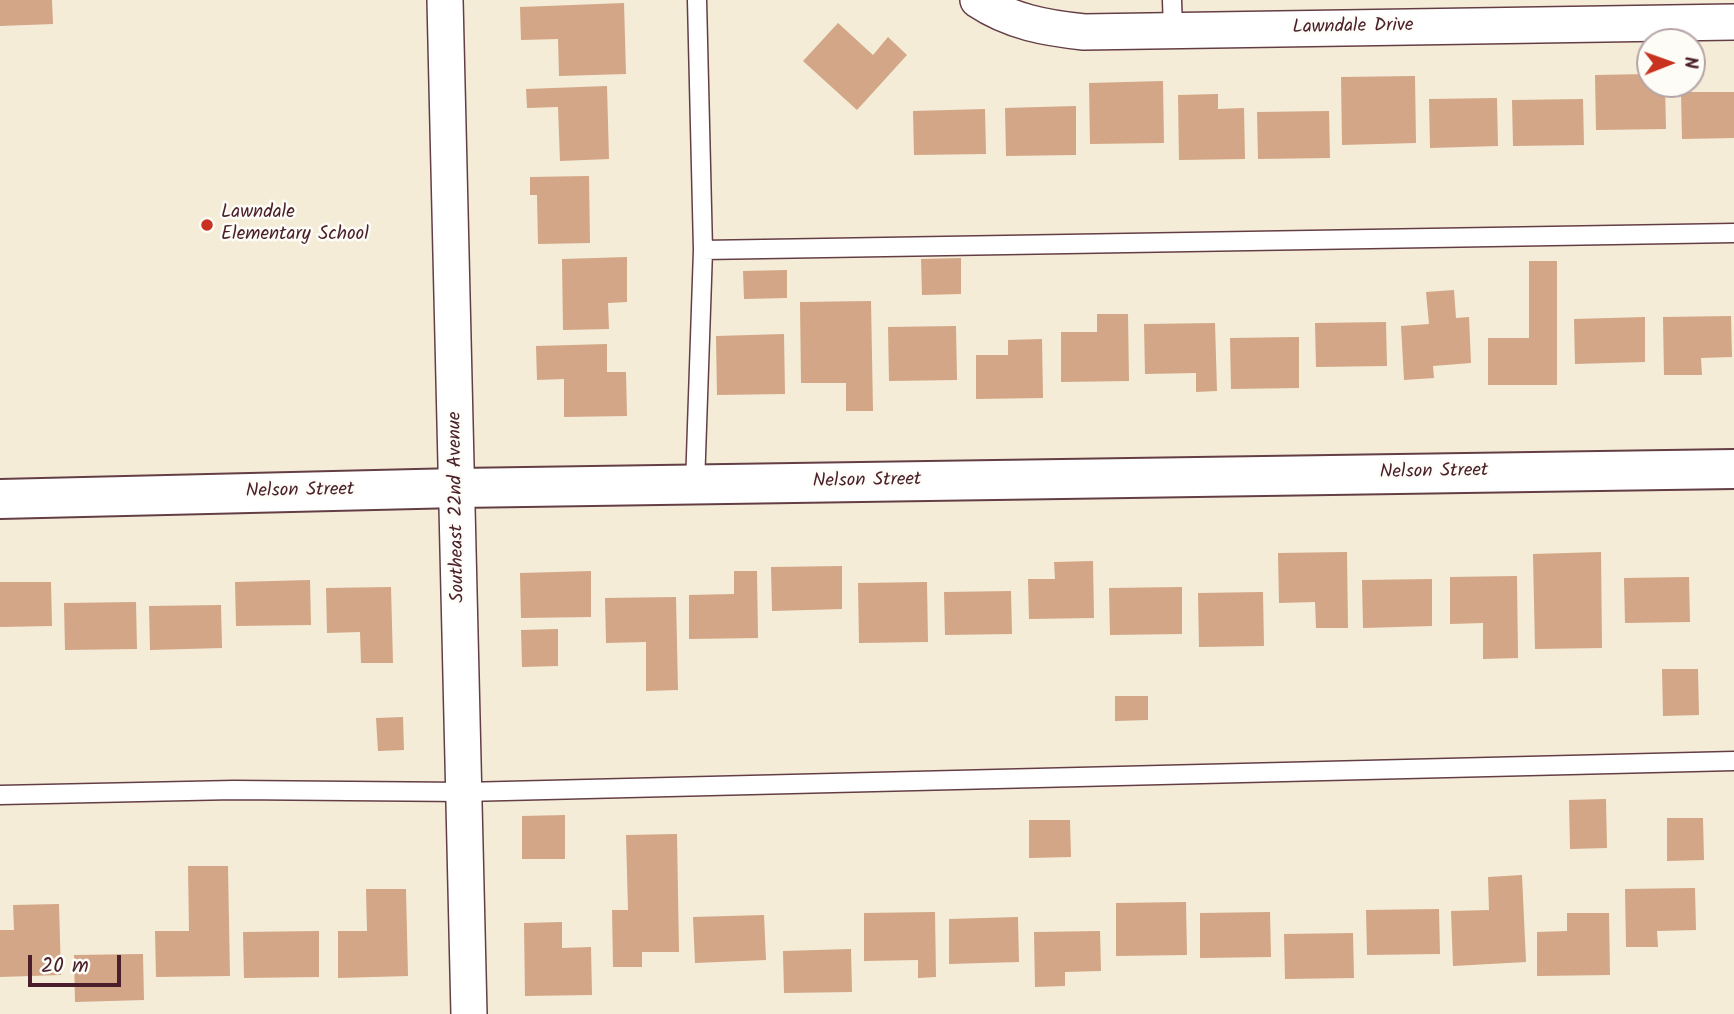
<!DOCTYPE html>
<style>
body{margin:0}
#map{position:relative;width:1734px;height:1014px;overflow:hidden;background:#f4ecd7;font-family:Kalam,sans-serif}
canvas{display:block}
.north{position:absolute;left:1636px;top:28px;width:70px;height:70px;box-sizing:border-box;background:#fdfcf7;border:2px solid #b5a4a5;border-radius:50%;rotate:89deg;font-size:19px;font-weight:700;line-height:28px;text-align:center;color:#4a1f2b}
.north::after{content:'';display:block;margin:auto;width:24px;height:32px;background:#c8321e;clip-path:polygon(50% 0,100% 100%,50% 72%,0 100%)}
.scale{position:absolute;left:28px;top:955px;width:93px;height:32px;box-sizing:border-box;border:4px solid #4a1f2b;border-top:0;padding-left:9px;font-size:21px;line-height:24px;white-space:nowrap;color:#4a1f2b;-webkit-text-stroke:5px #fdfcf7;paint-order:stroke}
</style>
<div id="map">
<canvas width="1734" height="1014"></canvas>
<div class="north">N</div>
<div class="scale">20 m</div>
</div>
<script>
const ctx = document.querySelector('canvas').getContext('2d');
ctx.lineJoin = 'round';
function paint(path, color) { ctx.fillStyle = color; ctx.fill(path, 'evenodd'); }
function stroke(path, color, width, dash) { ctx.strokeStyle = color; ctx.lineWidth = width; ctx.lineCap = dash ? 'butt' : 'round'; ctx.setLineDash(dash || []); ctx.stroke(path); }
function label(font, color, halo, rows, align = 'center') {
  ctx.font = font + ' Kalam,sans-serif'; ctx.lineWidth = 5; ctx.setLineDash([]); ctx.textBaseline = 'middle'; ctx.strokeStyle = halo; ctx.fillStyle = color; for (const [text, x, y, turn = 0] of rows) {
    ctx.save(); ctx.translate(x, y); ctx.rotate((+turn || 0) * Math.PI / 180); ctx.textAlign = isNaN(turn) ? turn : align; if (halo) ctx.strokeText(text, 0, 0); ctx.fillText(text, 0, 0); ctx.restore();
  }
}
paint(new Path2D(`
 M0,0H52L53,24L0,26Z
 M624,3L626,74L559,76L558,39L521,40L520,7Z
 M838,23L873,55L888,37L907,55L857,110L803,61Z
 M1650,74V84H1665L1666,129L1596,130L1595,75Z
 M1415,76L1416,143L1342,145L1341,77Z
 M1163,81L1164,143L1090,144L1089,83Z
 M607,86L609,159L560,161L558,107L527,108L526,89Z
 M1681,92H1734V138L1682,139Z
 M1218,94V109L1244,108L1245,159L1179,160L1178,95Z
 M1497,98L1498,146L1430,148L1429,99Z
 M1583,99L1584,145L1513,146L1512,100Z
 M1076,106V155L1006,156L1005,108Z
 M985,109L986,154L914,155L913,111Z
 M1329,111L1330,158L1258,159L1257,112Z
 M589,176L590,243L538,244L537,195H530V177Z
 M627,257V302L608,303L609,329L563,330L562,259Z
 M961,258V294L922,295L921,259Z
 M1529,261H1557V385H1488V338H1529Z
 M787,270V298L744,299L743,271Z
 M1454,290L1456,318L1469,317L1471,363L1433,366L1434,378L1404,380L1401,326L1429,324L1426,292Z
 M871,301L873,411H846V383H801L800,302Z
 M1097,314H1128L1129,381L1061,382V332H1097Z
 M1731,316L1732,357L1701,358L1702,375H1664L1663,317Z
 M1645,317V362L1575,364L1574,319Z
 M1386,322L1387,366L1316,367L1315,323Z
 M1215,323L1217,391L1196,392V373L1145,374L1144,324Z
 M956,326L957,380L889,381L888,327Z
 M784,334L785,394L717,395L716,336Z
 M1299,337V388L1231,389L1230,338Z
 M1042,339L1043,398L976,399V355H1008V340Z
 M607,344V372H626L627,416L564,417V379L537,380L536,346Z
 M1347,552L1348,628H1316L1315,602L1279,603L1278,553Z
 M1601,552L1602,648L1535,649L1533,554Z
 M1093,561L1094,618L1029,619L1028,579H1055L1054,562Z
 M842,566V609L772,611L771,567Z
 M591,571V617L521,618L520,573Z
 M734,571H757L758,638L689,639V595L734,594Z
 M1517,576L1518,658L1483,659V623L1450,624V577Z
 M1689,577L1690,622L1625,623L1624,578Z
 M1432,579V626L1363,628L1362,580Z
 M310,580L311,625L236,626L235,582Z
 M0,582H51L52,626L0,627Z
 M927,582L928,642L859,643L858,583Z
 M391,587L393,663H361L360,632L327,633L326,588Z
 M1182,587V634L1110,635L1109,588Z
 M1011,591L1012,634L945,635L944,592Z
 M1263,592L1264,646L1199,647L1198,593Z
 M676,597L678,690L646,691V642L606,643L605,598Z
 M136,602L137,649L65,650L64,603Z
 M221,605L222,648L150,650L149,606Z
 M558,629V666L522,667L521,630Z
 M1662,669H1698L1699,715L1663,716Z
 M1115,696H1148V720L1115,721Z
 M403,717L404,750L378,751L376,718Z
 M1606,799L1607,848L1570,849L1569,800Z
 M565,815V859H522V816Z
 M1667,818H1703L1704,860L1667,861Z
 M1029,820H1070L1071,857L1029,858Z
 M677,834L679,952H642V967H613L612,910H628L626,835Z
 M188,866H228L230,976L156,977L155,931H189Z
 M1522,875L1526,962L1453,966L1451,911L1489,910L1488,877Z
 M1695,888L1696,930L1657,931L1658,947H1626L1625,889Z
 M366,889H406L408,976L338,978V931H367Z
 M1186,902L1187,955L1116,956V903Z
 M59,904L61,975L0,977V930H14L13,905Z
 M1439,909L1440,954L1367,955L1366,910Z
 M935,912L936,977L918,978V960L864,961V913Z
 M1270,912L1271,957L1200,958V913Z
 M1567,913H1609L1610,975L1537,976V932L1567,931Z
 M764,915L766,960L695,963L693,917Z
 M1018,917L1019,962L949,964V919Z
 M562,922V948L591,947L592,995L525,996L524,923Z
 M319,931V977L244,978L243,932Z
 M1100,931L1101,971L1065,972V986L1035,987L1034,932Z
 M1353,933L1354,978L1285,979L1284,934Z
 M851,949L852,992L784,993L783,951Z
 M143,954L144,1000L75,1002L74,955Z`), '#d2a686');
const service = new Path2D(`
 M1172,0L1173,30
 M703,250L1734,233
 M695,485L703,250L697,0
 M0,795L234,790L464,792L1734,761`);
const minor = new Path2D(`
 M445,0L469,1014
 M978,0C1011,22 1046,28 1084,32L1734,22`);
const tertiary = new Path2D(`
 M0,499L458,488L1734,469`);
stroke(service, '#643e45', 21);
stroke(minor, '#643e45', 38);
stroke(tertiary, '#643e45', 42);
stroke(service, '#fff', 18);
stroke(minor, '#fff', 35);
stroke(tertiary, '#fff', 38);
for (const [x, y, r, color] of [
 [207,225,7,"#c8321e"]
]) { const dot = new Path2D(); dot.arc(x, y, r, 0, 2 * Math.PI); ctx.fillStyle = color; ctx.fill(dot); stroke(dot, '#fdfcf7', 2.5); }
label('19px', '#4a1f2b', '#fdfcf7', [
 ["Lawndale Drive",1353,28,-1],
 ["Nelson Street",1434,473,-1],
 ["Nelson Street",867,482,-1],
 ["Nelson Street",300,492,-1],
 ["Southeast 22nd Avenue",458,507,-91]
]);
label('19px', '#4a1f2b', '#fdfcf7', [
 ["Lawndale",221,214],
 ["Elementary School",221,236]
], 'left');
</script>
